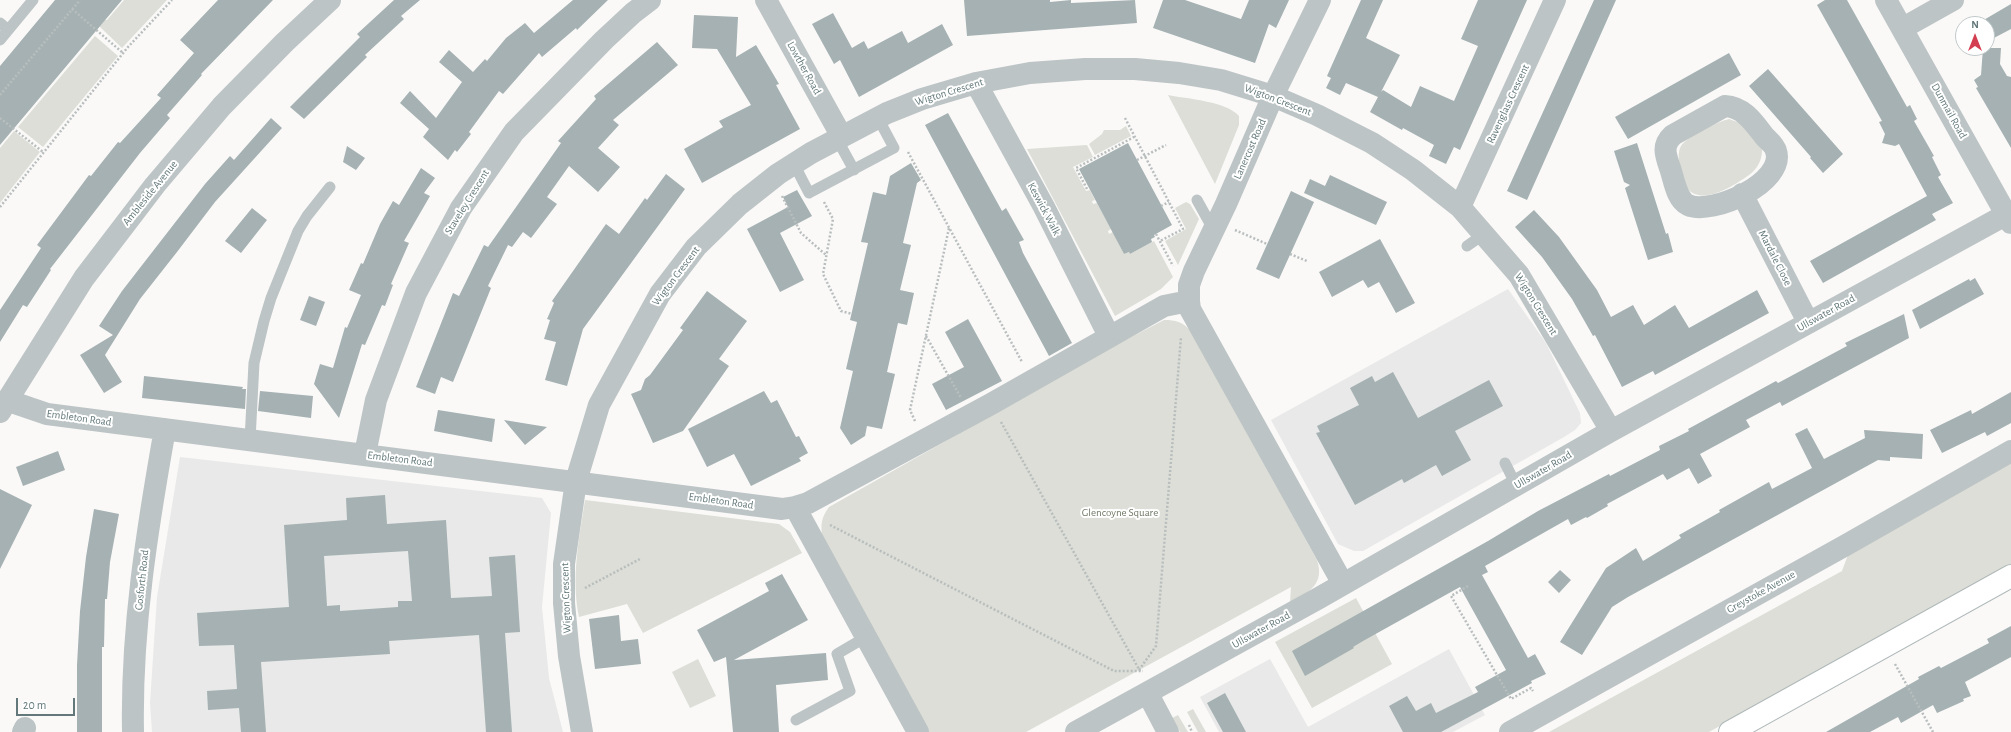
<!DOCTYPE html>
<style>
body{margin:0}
#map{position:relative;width:2011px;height:732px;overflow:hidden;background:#faf9f8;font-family:"Alegreya Sans",sans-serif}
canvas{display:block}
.north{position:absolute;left:1955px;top:16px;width:40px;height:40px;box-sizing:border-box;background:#fff;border:1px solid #c1c9ca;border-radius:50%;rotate:0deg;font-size:11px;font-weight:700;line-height:16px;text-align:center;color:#63787a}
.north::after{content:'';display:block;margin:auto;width:14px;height:18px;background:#d33f50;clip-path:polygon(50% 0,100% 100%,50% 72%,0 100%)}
.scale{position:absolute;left:16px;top:698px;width:59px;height:18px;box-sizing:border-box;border:2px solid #63787a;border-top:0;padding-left:5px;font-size:12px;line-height:14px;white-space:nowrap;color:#63787a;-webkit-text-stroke:3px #fff;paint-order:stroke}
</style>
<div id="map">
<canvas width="2011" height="732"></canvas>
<div class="north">N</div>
<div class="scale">20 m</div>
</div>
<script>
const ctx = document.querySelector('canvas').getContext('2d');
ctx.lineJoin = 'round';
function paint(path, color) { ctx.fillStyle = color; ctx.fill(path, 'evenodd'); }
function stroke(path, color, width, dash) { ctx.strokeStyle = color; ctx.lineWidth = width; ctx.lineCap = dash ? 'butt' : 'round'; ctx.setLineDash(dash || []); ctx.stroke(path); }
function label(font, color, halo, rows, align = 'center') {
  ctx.font = font + ' "Alegreya Sans",sans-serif'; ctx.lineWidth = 4; ctx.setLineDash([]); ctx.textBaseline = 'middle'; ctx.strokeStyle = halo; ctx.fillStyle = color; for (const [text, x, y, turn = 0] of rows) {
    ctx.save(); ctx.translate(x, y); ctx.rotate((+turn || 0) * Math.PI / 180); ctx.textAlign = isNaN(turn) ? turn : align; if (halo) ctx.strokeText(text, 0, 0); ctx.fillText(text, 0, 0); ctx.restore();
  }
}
paint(new Path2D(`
 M1508,289L1546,343L1580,413L1581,423L1575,430L1564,437L1363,551H1354L1338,544L1271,420Z
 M180,457L542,498L551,513L542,607L549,678L563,732H152L150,703L157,597Z
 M1449,649L1485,715L1453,732H1219L1200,697L1270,659L1308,727Z`), '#e8e9e8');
paint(new Path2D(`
 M124,0H167L122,48L99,26L105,20H107Z
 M95,36L118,56L43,147L18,127Z
 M1168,95C1187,99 1226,101 1239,116V125L1215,184Z
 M1729,119L1740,123L1762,147C1763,164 1754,173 1740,181C1728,189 1700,205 1687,188C1684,183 1683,175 1681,170C1679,163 1677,153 1681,146C1688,136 1717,122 1729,119Z
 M1126,126L1131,136L1095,155L1089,144L1102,134L1104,130H1120Z
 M14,131L40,152L0,203V148Z
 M1087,145L1093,157L1073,167L1086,191L1090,190L1095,200L1092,201L1093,204L1097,203L1111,229L1108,231L1109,234L1113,232L1124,254L1129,252L1130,254L1154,241L1173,277L1161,289L1115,316L1027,149Z
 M1186,202L1190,204L1199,219L1178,265L1165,241L1186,229L1175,208Z
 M1164,320C1176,320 1182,322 1190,330L1317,560C1325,584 1309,592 1290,603L1291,587L1026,732H929L823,539C820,526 821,518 829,507L1114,346Z
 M2011,463V564L1709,732H1549L1842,571L1849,552Z
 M585,500L779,524L790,532L802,553L643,633L627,604L579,617C571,578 579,539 585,500Z
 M1356,598L1392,664L1312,708L1275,642Z
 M698,659L716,696L690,708L672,672Z
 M1193,709L1206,732H1198L1187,712Z
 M1178,715L1188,732H1180L1172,718Z`), '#dcded7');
paint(new Path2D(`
 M55,0H122L0,145V66Z
 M218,0H273L201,74L202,75L167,115L170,118L140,153L50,269L51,270L27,307L23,305L0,342V310L41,248L37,245L89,175L91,176L118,142L120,143L161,98L157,95L194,53L180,40Z
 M394,0H420L401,16L404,19L365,55L367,57L304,119L290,107L360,37L357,34Z
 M573,0H608L577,30L576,28L542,57L539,53L503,94L499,91L469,132L471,134L457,152L455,150L448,160L423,137L429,129L400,103L410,91L436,118L462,82L439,62L449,50L473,72L485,59L487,61L506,38L525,23L534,33Z
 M964,0H1050V2L1071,0V3L1135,0L1137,23L967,36Z
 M1163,0H1185L1241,19L1249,0H1289L1276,28L1269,24L1255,63L1153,28Z
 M1361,0H1383L1366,38L1400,55L1381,92L1383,90L1411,107L1420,86L1454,101L1478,46L1461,39L1478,0H1527L1460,150L1454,147L1446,164L1429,156L1434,145L1403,128L1402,130L1370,112L1378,97L1346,83L1340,95L1326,88L1331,78L1327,76Z
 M1594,0H1616L1527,200L1507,191Z
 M1825,0H1847L1907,107L1910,105L1917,119L1914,121L1934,156L1932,157L1941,175L1938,177L1953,203L1932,214L1936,220L1823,283L1810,261L1927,196L1899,144L1895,146L1882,143L1885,134L1879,122L1882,121L1817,5Z
 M2011,4V29L1992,39L1987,30V24H1984L1982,21Z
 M833,13L852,48L864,41L868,49L902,31L908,43L942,24L953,45L859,97L840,60L834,64L812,24Z
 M694,15L738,17L736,57L756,45L779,84L776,85L800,129L702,183L684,149L723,127L719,121L751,105L717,49L692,48Z
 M657,42L678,65L613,120L619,125L598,148L620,167L598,192L569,166L547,197L557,204L531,238L523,232L512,247L508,245L488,286L491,288L453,382L441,377L435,394L416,387L453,293L459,296L484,245L488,247L561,143L558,141L596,99L594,96Z
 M1983,48H2001L2000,64L2007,76L2011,77V148L1976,88L1978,87L1974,80L1981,75Z
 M1729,53L1741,75L1628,139L1615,117Z
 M1768,69L1843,154L1823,173L1810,158L1811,157L1749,86Z
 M948,113L1002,211L1006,208L1024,240L1019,242L1023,253L1072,343L1049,356L925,125Z
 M271,118L282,128L215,202L177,252L140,299L105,355L122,382L104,393L80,355L113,335L99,326L122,291L205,184L230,156L234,160Z
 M1128,143L1172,225L1154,235L1155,237L1151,239L1152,242L1130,254L1129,252L1124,254L1079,169Z
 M1637,143L1666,234L1668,233L1673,252L1648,260L1625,188L1630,185L1624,182L1614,151Z
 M347,146L365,158L356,170L343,162Z
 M911,163L921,180L917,183L903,243L911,245L900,290L914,293L907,325L898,323L887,372L895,374L882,429L867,426L865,436L851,445L840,428L853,371L846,369L857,322L850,320L868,243L861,242L873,192L886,195L890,176Z
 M421,168L435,178L424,193L430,196L404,241L409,243L391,284L393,285L385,306L382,305L365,345L362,344L339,418L314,384L320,364L333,368L345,327L347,328L361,295L349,290L361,263L363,264L380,224L393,201L399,205Z
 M666,174L685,189L583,329L567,386L545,380L556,342L544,339L550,320L547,319L554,303L552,301L606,224L619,234L645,198L647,200Z
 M1330,175L1387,202L1376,225L1304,193L1310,179L1325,186Z
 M797,190L812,216L780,233L804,280L780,292L747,229L788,207L783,197Z
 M1291,191L1314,202L1279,279L1256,269Z
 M252,208L267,220L241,253L225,241Z
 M1534,210L1559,237L1597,290L1611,317L1633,305L1644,325L1675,305L1689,328L1757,290L1769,313L1655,375L1653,371L1622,387L1595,335L1593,336L1572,299L1542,257L1515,227Z
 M1380,239L1415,303L1396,313L1379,282L1368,288L1363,280L1332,297L1319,272Z
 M1975,278L1984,294L1920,329L1912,310L1969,279L1970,281Z
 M707,291L747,321L719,359L729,366L683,431L653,443L631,394L641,390L645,379L650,375L683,330L680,328Z
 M309,296L325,302L316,326L300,320Z
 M1904,314L1909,338L1782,406L1780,402L1746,420L1750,427L1700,454L1712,476L1698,484L1689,468L1667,480L1663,474L1607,504L1608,506L1587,518L1586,517L1571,525L1568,519L1485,566L1488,572L1482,575L1501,609L1528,658L1535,654L1546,674L1531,681L1532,683L1441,732H1403L1389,706L1407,696L1416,711L1431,703L1436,713L1478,692L1475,687L1506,670L1460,587L1363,641L1353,647L1354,648L1305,676L1292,651L1488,541L1538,511L1609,474L1610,476L1660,450L1659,446L1689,431L1688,429L1776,381L1778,383L1847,346L1845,343Z
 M968,319L1002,381L946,410L932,384L964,367L945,332Z
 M1393,372L1418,418L1489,380L1503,406L1455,431L1471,460L1442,476L1436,465L1404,483L1402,479L1355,505L1316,433L1320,432L1317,426L1359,405L1350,388L1372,376L1375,382Z
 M144,376L243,387L242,389H246L245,409L142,398Z
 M260,391L313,396L311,418L258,411Z
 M764,391L771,403L777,400L796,437L799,436L808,453L799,458L801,461L751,486L734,454L707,467L688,429Z
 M2011,392V423L1987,436L1985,432L1942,453L1930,430L1971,410L1972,414Z
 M438,410L495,419L492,442L434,431Z
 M504,420L547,427L525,445Z
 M1807,428L1824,459L1865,438L1864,430L1923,434L1922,459L1890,457V461L1878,460L1628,597L1612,607L1582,655L1560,642L1606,568L1636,548L1643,561L1681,538L1679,535L1720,512L1719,510L1769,482L1772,489L1812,468L1795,434Z
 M58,451L65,470L23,486L16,467Z
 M0,489L32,505L0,569Z
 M385,495L387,524L446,520L451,598L492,596L489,557L515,555L520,632L505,633L512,732H486L479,635L389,641L390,654L261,662L266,732H241L239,708L208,710L207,691L237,689L234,645L199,646L197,613L289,607L284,525L347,520L346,498ZM408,551L412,601H398V607L340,611V605L327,606L324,556Z
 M94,509L119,514L110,562L107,599H105L104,647H102V732H77V665L80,611L86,557Z
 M1560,570L1571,580L1559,593L1548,582Z
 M782,574L808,620L734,660L826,653L828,680L776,685L779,732H733L726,657L714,662L697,630L769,591L765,583Z
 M619,615L621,641L638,639L641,664L595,669L589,619Z
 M2011,626V657L1965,682L1971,696L1963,699L1964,701L1937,713L1933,705L1901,723L1898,717L1870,732H1826L1919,679L1918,677L1939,666L1941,668L1989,643L1987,639Z
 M1225,693L1246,732H1223L1207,703Z`), '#a5b1b2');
const secondary = new Path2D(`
 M1730,732L2011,576`);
stroke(secondary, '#b0b9ba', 24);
stroke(new Path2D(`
 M72,9L123,53
 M0,95L80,0
 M0,118L43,152
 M1125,118L1183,229L1160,241
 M908,152L1022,362
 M1137,160L1166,145
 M1087,189L1076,168L1134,137
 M782,196L801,233L826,255
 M824,202L833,219L823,274L841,311L852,314
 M1161,206L1169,202
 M0,207L128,47L172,0
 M1235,230L1267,244
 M1156,234L1173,266
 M1290,254L1307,261
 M926,336L961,398
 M915,421L910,410L949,228
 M1001,422L1140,671
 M830,525L1114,671H1143
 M1468,586L1451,596L1511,699L1531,688L1533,691
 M585,588L640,559
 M1895,664L1933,732
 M1139,670L1156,646L1181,337
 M1189,725L1192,732`), '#b8bebe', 2.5, [2, 2]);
stroke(new Path2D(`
 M0,23L8,30
 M0,40L33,0
 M837,139L854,170
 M794,164L809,193L894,148L878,118
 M1197,200L1213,229
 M1467,246L1484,234
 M250,440L254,363L264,321L271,298L298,231L307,216L330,187
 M1505,463L1516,485
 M796,720L850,691L837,654L866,637`), '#bdc4c5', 11);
stroke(new Path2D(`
 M766,0L842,137
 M1886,0L2011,223
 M1903,28L1953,0
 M976,83L1044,207L1109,336
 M1725,106C1744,107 1754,123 1765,137C1768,140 1775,146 1776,151C1786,182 1712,216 1688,205C1676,199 1674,179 1670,168C1665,154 1662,145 1673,135Z
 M1742,194L1808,322
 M1460,207L1555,0
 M1189,301V285L1194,271L1226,204L1273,96L1320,0
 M6,400L47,414L782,509L795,507
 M0,412L84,278L155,185L222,106L285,42L330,0
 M365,454L376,400L416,293L461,208L514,132L604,40L633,13L650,0
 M1148,694L1168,732
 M23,732L25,728
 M133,732C131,630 147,530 165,429
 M582,732L569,656L564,603V564L576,481L599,405L660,294L696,247L740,204L778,174L811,153L887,113L922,99L976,83L1030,73L1085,69H1135L1179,73L1221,80L1273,96L1317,115L1372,143L1413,170L1460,207L1519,275L1611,431
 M918,732L795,507L808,503L991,404L1164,306L1189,301L1190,309L1343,584
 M1076,732L1319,598L1611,431L2011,212
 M1510,732L1846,545L2011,451`), '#bdc4c5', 22);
stroke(secondary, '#fff', 22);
label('11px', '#63787a', '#fff', [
 ["Lowther Road",804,68,61],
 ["Wigton Crescent",949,92,-17],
 ["Wigton Crescent",1278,100,21],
 ["Ravenglass Crescent",1508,104,-65],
 ["Dunmail Road",1949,111,61],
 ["Lanercost Road",1250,149,-66],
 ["Ambleside Avenue",150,193,-51],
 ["Staveley Crescent",467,202,-58],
 ["Keswick Walk",1044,209,62],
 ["Mardale Close",1775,258,63],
 ["Wigton Crescent",676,276,-53],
 ["Wigton Crescent",1536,304,58],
 ["Ullswater Road",1826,313,-29],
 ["Embleton Road",79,418,8],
 ["Embleton Road",400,459,7],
 ["Ullswater Road",1543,470,-30],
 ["Embleton Road",721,501,8],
 ["Gosforth Road",142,580,-84],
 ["Greystoke Avenue",1761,592,-29],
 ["Wigton Crescent",566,598,-92],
 ["Ullswater Road",1261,630,-29]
]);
label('11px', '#707966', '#fff', [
 ["Glencoyne Square",1120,513]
]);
</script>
